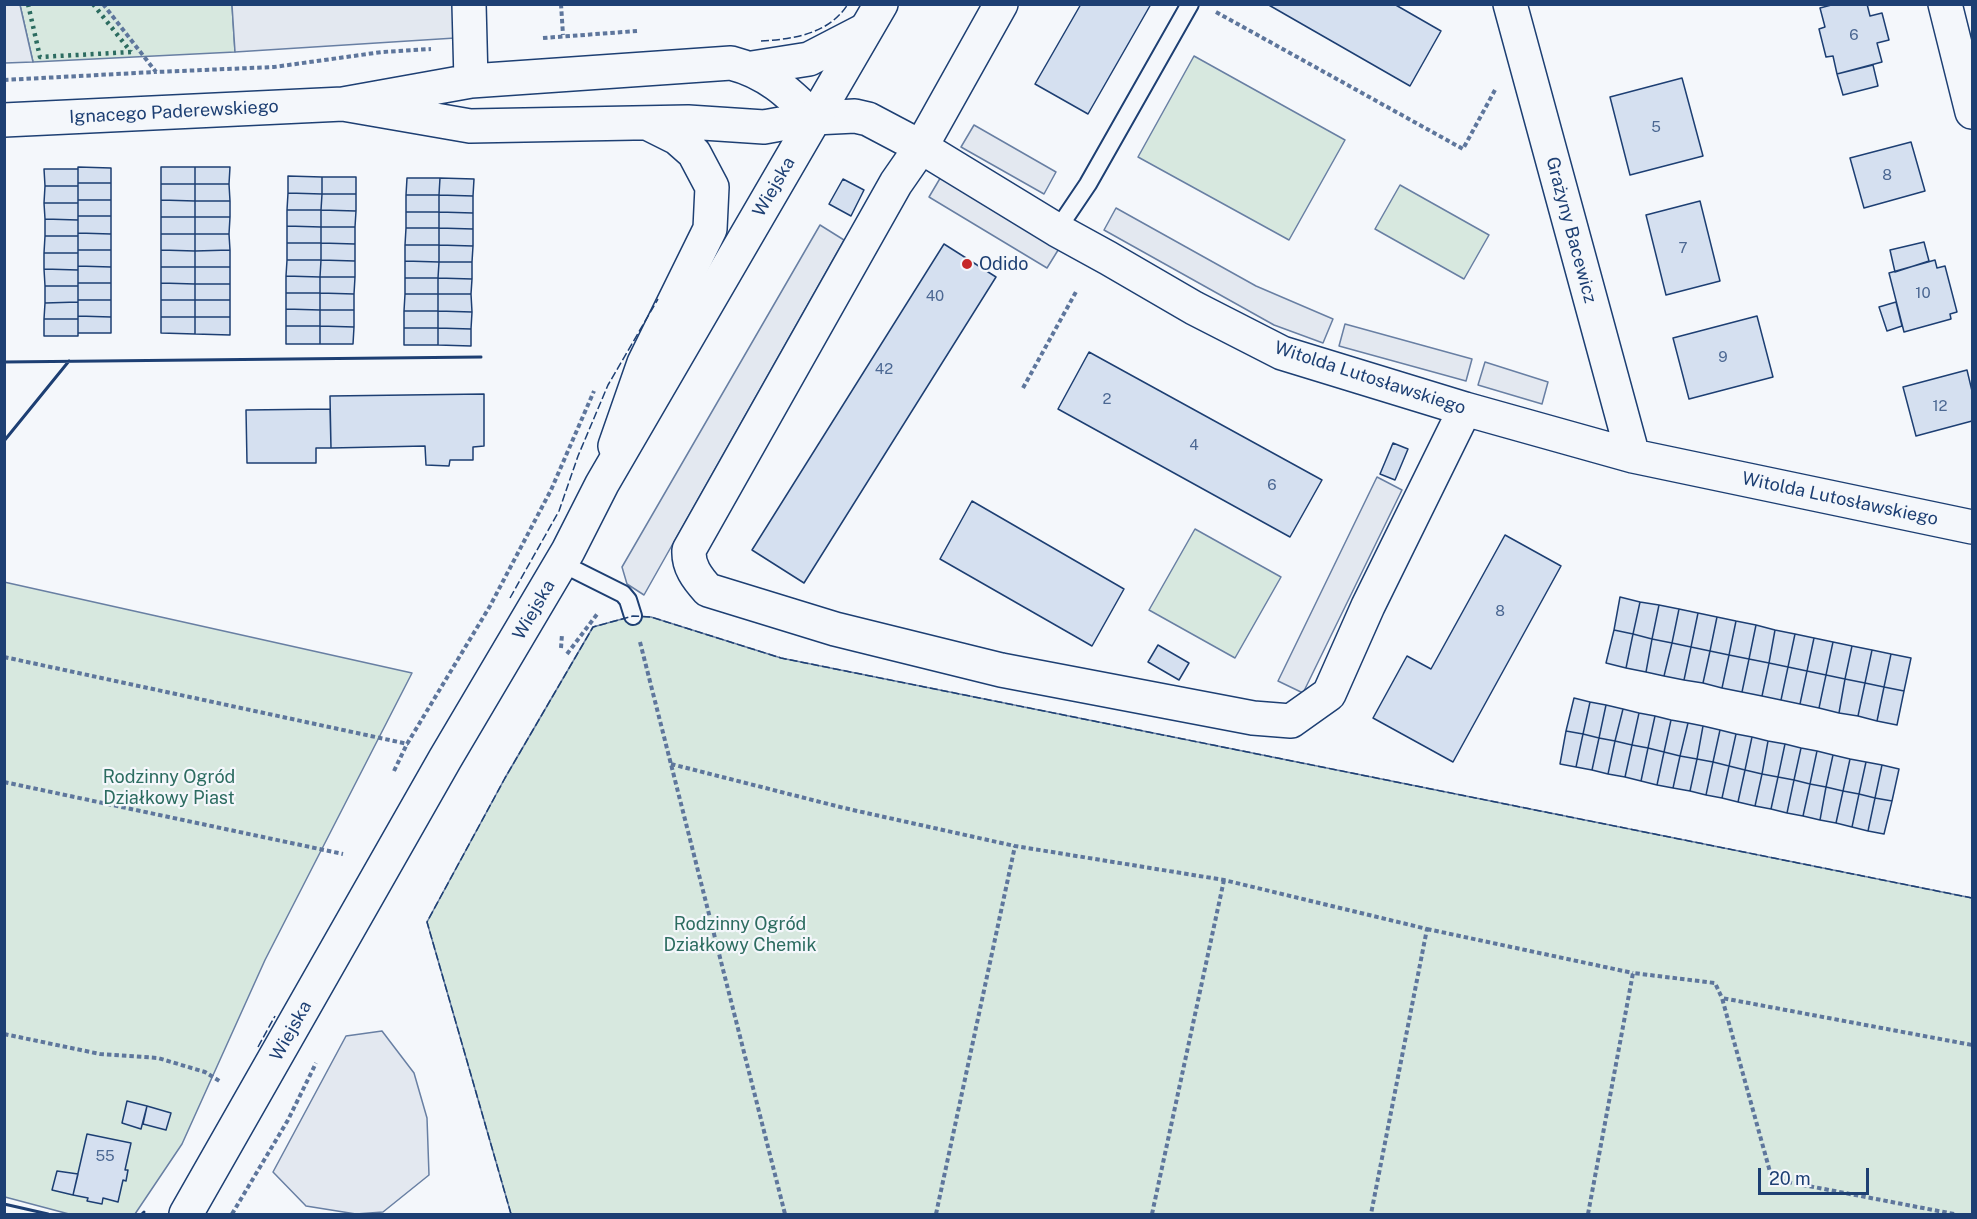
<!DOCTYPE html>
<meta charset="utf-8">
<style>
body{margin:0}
#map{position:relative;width:1977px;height:1219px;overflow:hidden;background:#f4f7fb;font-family:"Public Sans",sans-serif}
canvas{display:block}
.frame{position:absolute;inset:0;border:6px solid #1d3f73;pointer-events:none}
.scale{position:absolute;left:1758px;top:1168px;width:111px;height:27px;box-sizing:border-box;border:3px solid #1d3f73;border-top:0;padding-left:8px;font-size:18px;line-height:21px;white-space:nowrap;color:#1d3f73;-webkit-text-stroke:4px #f4f7fb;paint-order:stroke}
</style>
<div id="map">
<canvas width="1977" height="1219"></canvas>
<div class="frame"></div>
<div class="scale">20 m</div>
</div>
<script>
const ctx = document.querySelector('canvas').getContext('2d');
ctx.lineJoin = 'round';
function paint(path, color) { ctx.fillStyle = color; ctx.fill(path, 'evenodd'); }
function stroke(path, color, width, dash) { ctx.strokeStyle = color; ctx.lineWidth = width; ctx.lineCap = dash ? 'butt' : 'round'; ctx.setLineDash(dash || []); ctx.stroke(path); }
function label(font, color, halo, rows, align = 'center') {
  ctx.font = font + ' "Public Sans",sans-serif'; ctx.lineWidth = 4.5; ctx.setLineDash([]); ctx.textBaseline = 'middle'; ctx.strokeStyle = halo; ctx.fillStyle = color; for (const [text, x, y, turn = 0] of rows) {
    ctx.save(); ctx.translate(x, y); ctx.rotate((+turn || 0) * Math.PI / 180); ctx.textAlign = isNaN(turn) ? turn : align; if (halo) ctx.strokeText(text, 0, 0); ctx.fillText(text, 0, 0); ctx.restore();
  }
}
const green = new Path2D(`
 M20,5H232L235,52L33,62Z
 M1194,56L1345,140L1289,240L1138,157Z
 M1400,185L1489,235L1464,279L1375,229Z
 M1195,529L1281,577L1235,658L1149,610Z
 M4,582L412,673L265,960L182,1144L135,1214H69L5,1197Z
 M633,616L651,617L781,658L1972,898V1214H511L427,922L505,778L593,627Z`);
paint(green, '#d7e8df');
stroke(green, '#687fa3', 1.5);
const parking = new Path2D(`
 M4,5H20L33,62L5,63Z
 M232,5H469L471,37L235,52Z
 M974,125L1056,172L1044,194L961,147Z
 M942,175L1060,247L1047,268L929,197Z
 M1116,208L1256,286L1333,319L1323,343L1274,325L1104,230Z
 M820,225L844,240L644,595L627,584L622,567Z
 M1345,324L1472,359L1466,381L1339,346Z
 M1485,362L1548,382L1542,404L1478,385Z
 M1377,477L1402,490L1303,693L1278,681Z
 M382,1031L414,1073L427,1118L429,1175L383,1212L356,1214L306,1206L273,1172L346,1036Z`);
paint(parking, '#e3e8f0');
stroke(parking, '#687fa3', 1.5);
const building = new Path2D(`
 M1081,4H1151L1088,114L1035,84Z
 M1267,4H1394L1441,31L1410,86Z
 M1835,4H1867L1870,16L1882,13L1889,40L1877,43L1882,62L1837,74L1833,56L1826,57L1819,29L1825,27L1820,8Z
 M1873,65L1878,86L1843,95L1837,74Z
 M1682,78L1703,156L1630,175L1610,97Z
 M1911,142L1925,191L1864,208L1850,158Z
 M78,167L111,168V183H78Z
 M161,167H195V184H161Z
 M195,167H230L229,184H195Z
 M44,169H78V186H45Z
 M288,176L322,177V194L288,193Z
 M322,177H356V194H322Z
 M407,178H440L439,195H406Z
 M440,178L474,179L473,196L439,195Z
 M843,179L864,190L851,216L829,204Z
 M78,183H111V200H78Z
 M161,184H195V201L161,200Z
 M195,184H229L230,201H195Z
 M45,186H78V203H44Z
 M288,193L322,194L321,210H287Z
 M322,194H356V211L321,210Z
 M406,195H439V212H406Z
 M439,195L473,196V213L439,212Z
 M78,200H111V216H78Z
 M161,200L195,201V217H161Z
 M195,201H230V217H195Z
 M1700,201L1720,281L1666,295L1646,215Z
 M44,203H78V220L45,219Z
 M287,210H321V227L287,226Z
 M321,210L356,211L355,227H321Z
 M406,212H439V228H406Z
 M439,212L473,213V229L439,228Z
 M78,216H111V234L78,233Z
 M161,217H195V234H161Z
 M195,217H230L229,234H195Z
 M45,219L78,220V236H45Z
 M287,226L321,227V243H287Z
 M321,227H355V244L321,243Z
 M406,228H439V245H405Z
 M439,228L473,229V246L439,245Z
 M78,233L111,234V250H78Z
 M161,234H195V251L161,250Z
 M195,234H229L230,250L195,251Z
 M45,236H78V253H44Z
 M1924,242L1929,261L1895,272L1890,250Z
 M287,243H321V260H287Z
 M321,243L355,244V261L321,260Z
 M944,244L996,277L804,583L752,550Z
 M405,245H439V262L405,261Z
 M439,245L473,246L472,262H439Z
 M78,250H111V267L78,266Z
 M161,250L195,251V267H161Z
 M230,250V267H195V251Z
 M44,253H78V270L44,269Z
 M287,260H321L320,277L286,276Z
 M321,260L355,261V277H320Z
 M1935,260L1937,268L1945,266L1957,312L1950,314L1951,319L1904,332L1889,273Z
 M405,261L439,262L438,278H405Z
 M439,262H472V279L438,278Z
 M78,266L111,267V283H78Z
 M161,267H195V284L161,283Z
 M195,267H230V284H195Z
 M44,269L78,270V286H45Z
 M286,276L320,277V293H286Z
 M320,277H355L354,294L320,293Z
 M405,278H438V294H405Z
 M438,278L472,279L471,294H438Z
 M78,283H111V300H78Z
 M161,283L195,284V300H161Z
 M195,284H230V300H195Z
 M45,286H78V302L45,303Z
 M286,293H320V310L286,309Z
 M320,293L354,294V310H320Z
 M405,294H438V311H404Z
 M438,294H471L472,312L438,311Z
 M78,300H111V317L78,316Z
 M161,300H195V317H161Z
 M195,300H230V317H195Z
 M78,302V319H44L45,303Z
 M1896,302L1902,326L1887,331L1879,307Z
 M286,309L320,310V326H286Z
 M320,310H354V327L320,326Z
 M404,311H438V328H404Z
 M438,311L472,312L471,329L438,328Z
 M78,316L111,317V333H78Z
 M1757,316L1773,377L1689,399L1673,338Z
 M161,317H195V334L161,333Z
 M195,317H230V335L195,334Z
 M44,319H78V336H44Z
 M286,326H320V344H286Z
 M320,326L354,327L353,344H320Z
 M404,328H438V345H404Z
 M438,328L471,329V346L438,345Z
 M1089,352L1322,480L1290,537L1058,409Z
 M1967,370L1972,391V421L1916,436L1903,387Z
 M484,394V446L473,447V460H450L449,466L426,465L425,446L331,448L330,396Z
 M330,409L331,448H316V463H247L246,410Z
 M1393,443L1408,449L1395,480L1380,474Z
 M972,501L1124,589L1092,646L940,559Z
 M1505,535L1561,566L1453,762L1373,718L1407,656L1431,669Z
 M1620,597L1640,602L1633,634L1614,630Z
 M1640,602L1659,605L1652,639L1633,634Z
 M1659,605L1679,609L1672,643L1652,639Z
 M1679,609L1698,613L1691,647L1672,643Z
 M1698,613L1717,617L1710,651L1691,647Z
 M1717,617L1736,621L1729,655L1710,651Z
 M1736,621L1756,625L1749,659L1729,655Z
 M1756,625L1775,630L1769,663L1749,659Z
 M1614,630L1633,634L1626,668L1606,663Z
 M1775,630L1795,634L1788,667L1769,663Z
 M1633,634L1652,639L1646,672L1626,668Z
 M1795,634L1814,638L1807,671L1788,667Z
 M1814,638L1833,642L1826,675L1807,671Z
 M1652,639L1672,643L1664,676L1646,672Z
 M1833,642L1852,646L1845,679L1826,675Z
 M1672,643L1691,647L1684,680L1664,676Z
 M1158,645L1189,663L1179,680L1148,662Z
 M1852,646L1872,650L1865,683L1845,679Z
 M1691,647L1710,651L1703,683L1684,680Z
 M1872,650L1891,654L1884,687L1865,683Z
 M1710,651L1729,655L1722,688L1703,683Z
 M1891,654L1911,658L1904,691L1884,687Z
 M1729,655L1749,659L1742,692L1722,688Z
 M1749,659L1769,663L1762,696L1742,692Z
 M1769,663L1788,667L1781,700L1762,696Z
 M1788,667L1807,671L1800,704L1781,700Z
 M1807,671L1826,675L1819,708L1800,704Z
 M1826,675L1845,679L1839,713L1819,708Z
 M1845,679L1865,683L1858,716L1839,713Z
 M1865,683L1884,687L1877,721L1858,716Z
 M1884,687L1904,691L1897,725L1877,721Z
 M1574,698L1590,702L1583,734L1566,731Z
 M1590,702L1606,705L1599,738L1583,734Z
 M1606,705L1623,709L1615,741L1599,738Z
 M1623,709L1639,713L1632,745L1615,741Z
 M1639,713L1655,716L1648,748L1632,745Z
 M1655,716L1671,720L1664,752L1648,748Z
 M1671,720L1688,723L1680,756L1664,752Z
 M1688,723L1703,726L1697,759L1680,756Z
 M1703,726L1720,730L1713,762L1697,759Z
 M1720,730L1736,734L1729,766L1713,762Z
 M1566,731L1583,734L1576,767L1560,764Z
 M1583,734L1599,738L1592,770L1576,767Z
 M1736,734L1752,737L1745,770L1729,766Z
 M1752,737L1768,741L1762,774L1745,770Z
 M1599,738L1615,741L1608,774L1592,770Z
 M1615,741L1632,745L1625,777L1608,774Z
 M1768,741L1785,744L1778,777L1762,774Z
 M1785,744L1801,748L1794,780L1778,777Z
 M1632,745L1648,748L1641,781L1625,777Z
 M1648,748L1664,752L1657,785L1641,781Z
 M1801,748L1817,751L1810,784L1794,780Z
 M1817,751L1833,755L1826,787L1810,784Z
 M1664,752L1680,756L1673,788L1657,785Z
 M1833,755L1850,759L1843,791L1826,787Z
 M1680,756L1697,759L1690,791L1673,788Z
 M1697,759L1713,762L1706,795L1690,791Z
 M1850,759L1866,762L1859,794L1843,791Z
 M1713,762L1729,766L1722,798L1706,795Z
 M1866,762L1882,765L1875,798L1859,794Z
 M1882,765L1899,769L1892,801L1875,798Z
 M1729,766L1745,770L1738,802L1722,798Z
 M1745,770L1762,774L1755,806L1738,802Z
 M1762,774L1778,777L1771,809L1755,806Z
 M1778,777L1794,780L1787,813L1771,809Z
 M1794,780L1810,784L1803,816L1787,813Z
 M1810,784L1826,787L1820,820L1803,816Z
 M1826,787L1843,791L1836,823L1820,820Z
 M1843,791L1859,794L1852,827L1836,823Z
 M1859,794L1875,798L1868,831L1852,827Z
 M1875,798L1892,801L1884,834L1868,831Z
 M127,1101L147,1106L141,1129L122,1123Z
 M147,1106L171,1113L166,1130L143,1124Z
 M87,1134L131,1143L125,1170H128L126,1181L123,1180L118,1202L103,1198L102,1204L87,1201L88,1198L73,1195Z
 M57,1171L78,1174L73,1195L52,1190Z`);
paint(building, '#d5e0f0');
stroke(building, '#1d3f73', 1.5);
const lane = new Path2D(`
 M1057,230L1088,184L1190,4
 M561,563L623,594L628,600L633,616`);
const street = new Path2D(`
 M469,4L471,81
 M1001,4L921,147L896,183L689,550C688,566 697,578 708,590L835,629L1001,670L1253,718L1291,721L1329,694L1368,606L1465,409
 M1510,4L1633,456
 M1945,4L1972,112
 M752,68L809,59L865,30
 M343,104L470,126L688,122L764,127L814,118L855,116L868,119L921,147L1057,230L1108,258L1194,308L1282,353L1465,409L1633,456L1972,527
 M4,120L343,104L471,81L731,63C767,72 789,93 814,118
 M615,446L644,363L710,229L712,187L694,153L677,138L647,123`);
const secondary = new Path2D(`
 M186,1214L445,759L568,551L602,484L881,4`);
stroke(lane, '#1d3f73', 20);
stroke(street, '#1d3f73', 36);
stroke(secondary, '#1d3f73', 36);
stroke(new Path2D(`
 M103,4L156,72L274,67L382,52L431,49
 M561,4L563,35
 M1216,12L1463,149L1495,90
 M543,38L637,31
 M4,80L155,72
 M1023,388L1077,290
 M640,642L785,1214
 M561,648L562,634
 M567,654L598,613
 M4,657L408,744
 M671,764L844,808L1015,846L1224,880L1427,929L1371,1214
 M394,771L407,744L490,606L551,490L594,391
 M4,782L343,854
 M1427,929L1633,973
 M4,1034L100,1054L158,1058L205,1072L221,1082
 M232,1214L288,1120L316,1063
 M936,1214L1015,846
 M1152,1214L1224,880
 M1588,1214L1633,973L1715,983L1722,998
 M1954,1214L1772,1179L1722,998L1972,1045`), '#5e769c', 4, [4.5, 3]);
stroke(lane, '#f4f7fb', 16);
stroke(street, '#f4f7fb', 33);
stroke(secondary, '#f4f7fb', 33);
stroke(new Path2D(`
 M28,4L40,57L131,52
 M93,4L131,52`), '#2c6c60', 4.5, [3, 4.5]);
stroke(new Path2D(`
 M761,41C794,39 829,34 848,4
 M510,598L559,511L578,456L608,385L658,299
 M258,1047L275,1016
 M511,1214L427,922L505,778L593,627L633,616L651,617L781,658L1972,898`), '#1d3f73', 1.5, [8, 3]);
stroke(new Path2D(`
 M4,362L481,357
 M4,441L69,361
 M4,1204L48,1214
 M142,1214L144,1212`), '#1d3f73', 3);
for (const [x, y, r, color] of [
 [967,264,6,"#c62828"]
]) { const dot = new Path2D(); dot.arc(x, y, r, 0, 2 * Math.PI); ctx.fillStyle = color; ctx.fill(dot); stroke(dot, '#f4f7fb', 2); }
label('15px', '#4b6792', null, [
 ["6",1854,35],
 ["5",1656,127],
 ["8",1887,175],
 ["7",1683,248],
 ["10",1923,293],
 ["40",935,296],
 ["9",1723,357],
 ["42",884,369],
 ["2",1107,399],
 ["12",1940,406],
 ["4",1194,445],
 ["6",1272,485],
 ["8",1500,611],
 ["55",105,1156]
]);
label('18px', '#1d3f73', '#f4f7fb', [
 ["Ignacego Paderewskiego",174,112,-3],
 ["Wiejska",774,187,-60],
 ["Grażyny Bacewicz",1571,230,75],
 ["Witolda Lutosławskiego",1370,378,18],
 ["Witolda Lutosławskiego",1840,499,12],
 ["Wiejska",534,610,-60],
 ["Wiejska",291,1031,-61]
]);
label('18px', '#1d3f73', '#f4f7fb', [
 ["Odido",979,264]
], 'left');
label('18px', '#2c6c60', '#f4f7fb', [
 ["Rodzinny Ogród",169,777],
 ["Działkowy Piast",169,798],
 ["Rodzinny Ogród",740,924],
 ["Działkowy Chemik",740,945]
]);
</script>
